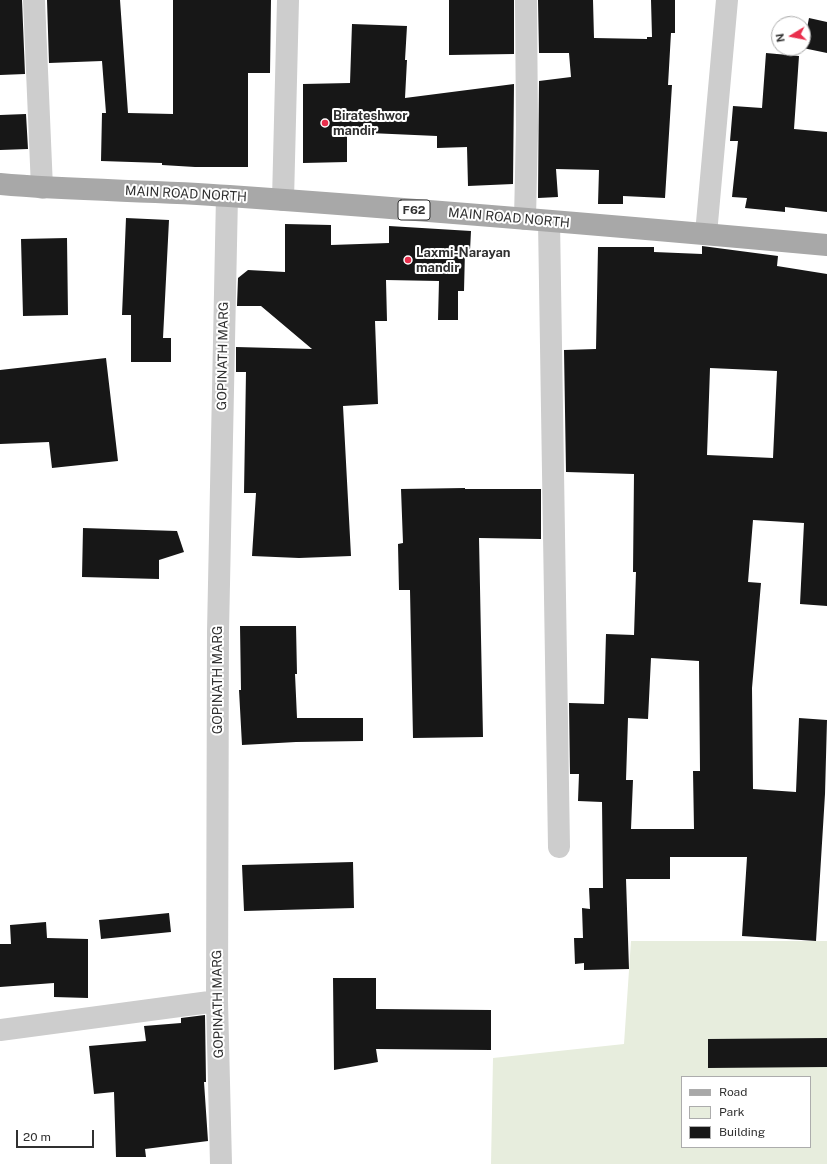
<!DOCTYPE html>
<html>
<head>
<meta charset="utf-8">
<style>
	body { margin:0 }
	#map { position:relative; width:827px; height:1164px; overflow:hidden; background:#fff; font-family:"Public Sans",sans-serif }
	canvas { display:block }
	.legend { position:absolute; left:681px; top:1076px; width:130px; height:72px; box-sizing:border-box; background:#fff; border:1px solid #acacac; margin:0; padding:5px 7px; list-style:none; font-size:12px; color:#303030 }
	.legend li { display:flex; align-items:center; gap:8px; height:20px }
	.legend b { width:20px; border:1px solid #acacac }
	.north { position:absolute; left:771px; top:16px; width:40px; height:40px; box-sizing:border-box; background:#fff; border:1px solid #acacac; border-radius:50%; rotate:260deg; font-size:11px; font-weight:700; line-height:16px; text-align:center; color:#303030 }
	.north::after { content:''; display:block; margin:auto; width:14px; height:18px; background:#e92f4d; clip-path:polygon(50% 0,100% 100%,50% 72%,0 100%) }
	.scale { position:absolute; left:16px; top:1130px; width:78px; height:18px; box-sizing:border-box; border:2px solid #303030; border-top:0; padding-left:5px; font-size:12px; line-height:14px; white-space:nowrap; color:#303030; -webkit-text-stroke:3px #fff; paint-order:stroke }
</style>
</head>
<body>
<div id="map">
<canvas width="827" height="1164"></canvas>
<ul class="legend">
<li><b style="height:5px;background:#a8a8a8"></b>Road</li>
<li><b style="height:11px;background:#e7eddd"></b>Park</li>
<li><b style="height:11px;background:#171717"></b>Building</li>
</ul>
<div class="north">N</div>
<div class="scale">20 m</div>
</div>
<script>
const c = document.querySelector('canvas').getContext('2d');
c.lineJoin = 'round';
function paint(path, color) { c.fillStyle = color; c.fill(path, 'evenodd'); }
function strokePath(path, color, width, dash) { c.strokeStyle = color; c.lineWidth = width; c.lineCap = dash ? 'butt' : 'round'; c.setLineDash(dash || []); c.stroke(path); }
function label(font, color, halo, rows, align = 'center') {
  c.font = font + ' "Public Sans",sans-serif'; c.lineWidth = 4; c.setLineDash([]); c.textBaseline = 'middle'; c.strokeStyle = halo; c.fillStyle = color; for (const [text, x, y, turn = 0] of rows) {
    c.save(); c.translate(x, y); c.rotate((+turn || 0) * Math.PI / 180); c.textAlign = isNaN(turn) ? turn : align; if (halo) c.strokeText(text, 0, 0); c.fillText(text, 0, 0); c.restore();
  }
}
paint(new Path2D(`
	M 631,941 L 827,941 L 827,1164 L 491,1164 L 493,1058 L 624,1044 ZM 682,1077 L 810,1077 L 810,1147 L 682,1147 Z`), '#e7eddd');
paint(new Path2D(`
	M 0,0 L 22,0 L 25,74 L 0,75 Z
	M 47,0 L 120,0 L 128,113 L 173,114 L 173,0 L 271,0 L 270,73 L 248,73 L 248,167 L 195,167 L 162,165 L 162,163 L 101,161 L 102,113 L 106,113 L 102,61 L 49,63 Z
	M 449,0 L 514,0 L 514,54 L 449,55 Z
	M 538,0 L 593,0 L 594,38 L 647,39 L 647,37 L 652,37 L 651,0 L 675,0 L 675,33 L 671,33 L 668,85 L 672,85 L 665,198 L 623,196 L 623,204 L 598,204 L 599,170 L 556,169 L 558,197 L 538,198 L 539,81 L 571,77 L 569,53 L 539,53 Z
	M 809,18 L 827,22 L 827,53 L 803,48 Z
	M 352,24 L 407,26 L 405,60 L 407,60 L 405,98 L 514,84 L 513,184 L 468,186 L 467,147 L 437,148 L 437,136 L 347,132 L 347,162 L 303,163 L 303,84 L 350,83 Z
	M 766,53 L 799,56 L 794,129 L 827,132 L 827,212 L 785,207 L 785,212 L 745,208 L 747,198 L 732,197 L 738,141 L 730,141 L 733,106 L 762,108 Z
	M 26,114 L 28,149 L 0,150 L 0,115 Z
	M 126,218 L 169,220 L 163,338 L 171,338 L 171,362 L 131,362 L 131,315 L 122,315 Z
	M 285,224 L 331,225 L 331,245 L 389,243 L 389,226 L 471,231 L 470,251 L 465,250 L 464,291 L 458,291 L 458,320 L 438,320 L 439,281 L 386,280 L 387,321 L 375,321 L 378,404 L 343,406 L 351,556 L 299,558 L 252,556 L 256,493 L 244,493 L 246,372 L 236,372 L 236,347 L 312,349 L 261,306 L 237,306 L 238,278 L 248,270 L 285,272 Z
	M 67,238 L 68,315 L 23,316 L 21,239 Z
	M 702,246 L 778,256 L 777,266 L 827,274 L 827,606 L 800,604 L 804,523 L 753,520 L 748,582 L 761,583 L 752,688 L 753,789 L 796,792 L 799,718 L 827,720 L 825,794 L 816,941 L 742,936 L 747,857 L 670,857 L 670,879 L 626,879 L 629,969 L 584,970 L 584,963 L 575,964 L 574,938 L 583,938 L 582,908 L 590,909 L 589,888 L 603,888 L 602,802 L 578,801 L 579,774 L 570,774 L 569,703 L 604,704 L 606,634 L 634,635 L 636,572 L 633,572 L 634,474 L 566,472 L 564,350 L 596,349 L 598,247 L 654,247 L 654,252 L 702,254 ZM 710,368 L 777,371 L 773,458 L 707,455 ZM 651,658 L 699,661 L 700,771 L 693,771 L 694,829 L 631,829 L 633,780 L 626,780 L 628,718 L 648,719 Z
	M 106,358 L 118,461 L 52,468 L 49,442 L 0,444 L 0,370 Z
	M 465,488 L 465,489 L 541,489 L 541,539 L 479,538 L 483,737 L 413,738 L 410,590 L 399,590 L 398,544 L 403,543 L 401,489 Z
	M 83,528 L 177,531 L 184,552 L 159,560 L 159,579 L 82,577 Z
	M 240,626 L 296,626 L 297,674 L 295,674 L 297,718 L 363,718 L 363,741 L 296,742 L 242,745 L 239,690 L 241,690 Z
	M 353,862 L 354,908 L 244,911 L 242,865 Z
	M 169,913 L 171,932 L 101,939 L 99,920 Z
	M 46,922 L 47,938 L 88,939 L 88,998 L 54,997 L 54,983 L 0,987 L 0,944 L 11,944 L 10,925 Z
	M 333,978 L 376,978 L 376,1009 L 491,1010 L 491,1050 L 376,1049 L 378,1062 L 334,1070 Z
	M 205,1015 L 206,1082 L 204,1082 L 208,1141 L 145,1149 L 146,1157 L 116,1157 L 114,1092 L 94,1094 L 89,1046 L 146,1041 L 144,1026 L 181,1023 L 181,1018 Z
	M 827,1038 L 827,1067 L 708,1068 L 708,1039 Z`), '#171717');
strokePath(new Path2D(`
	M 34,0 L 42,188
	M 283,200 L 288,0
	M 525,219 L 527,128 L 526,0
	M 549,221 L 559,847
	M 706,234 L 727,0
	M 0,1030 L 217,1001
	M 221,1164 L 217,1001 L 218,632 L 227,196`), '#cdcdcd', 22);
strokePath(new Path2D(`
	M 0,184 C 76,191 153,190 229,196 C 428,210 628,227 827,245`), '#a8a8a8', 22);
for (const [x, y, r, color] of [
	[325,123,4,"#e92f4d"],
	[408,260,4,"#e92f4d"]
]) { const dot = new Path2D(); dot.arc(x, y, r, 0, 2 * Math.PI); c.fillStyle = color; c.fill(dot); strokePath(dot, '#fff', 1.5); }
for (const [x, y, w] of [
	[414,210,32]
]) { const box = new Path2D(); box.roundRect(x - w / 2, y - 10, w, 20, 3); c.fillStyle = '#fff'; c.fill(box); strokePath(box, '#303030', 1); }
label('bold 12px', '#303030', null, [
	["F62",414,210]
]);
label('bold 13px', '#303030', '#fff', [
	["Birateshwor",333,116],
	["mandir",333,131],
	["Laxmi-Narayan",416,253],
	["mandir",416,268]
], 'left');
label('13px', '#303030', '#fff', [
	["MAIN ROAD NORTH",186,194,3],
	["MAIN ROAD NORTH",509,218,5],
	["GOPINATH MARG",223,356,-89],
	["GOPINATH MARG",218,680,-90],
	["GOPINATH MARG",218,1004,-91]
]);
</script>
</body>
</html>
